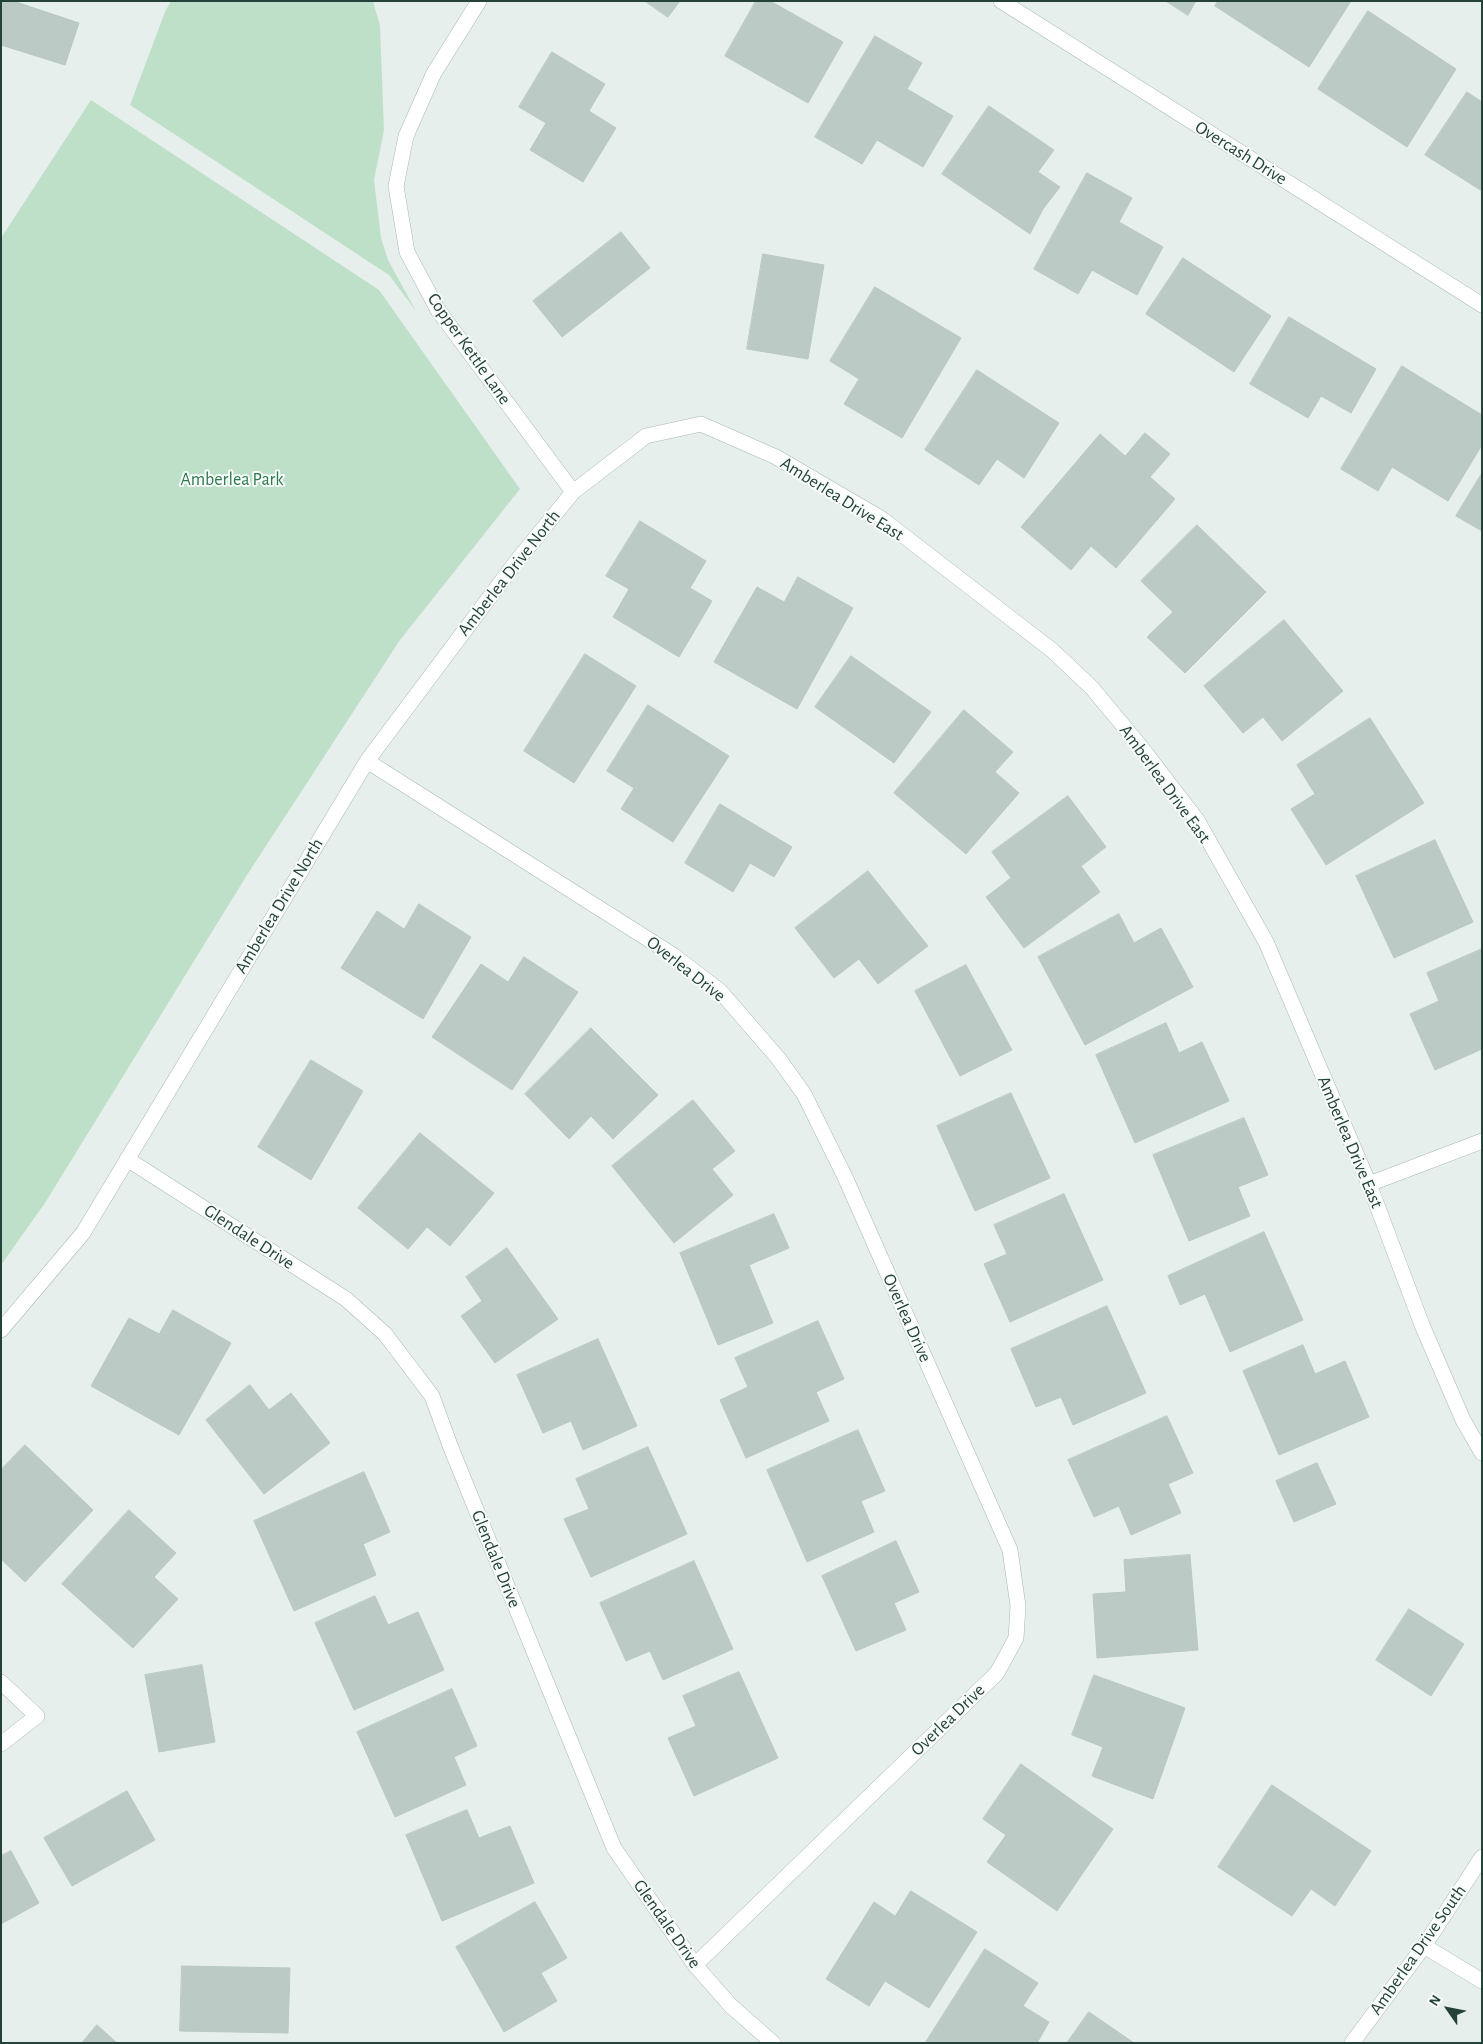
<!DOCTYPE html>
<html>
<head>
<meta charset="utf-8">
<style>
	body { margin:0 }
	#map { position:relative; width:1483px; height:2044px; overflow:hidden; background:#e6efeb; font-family:"Alegreya Sans",sans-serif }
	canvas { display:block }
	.frame { position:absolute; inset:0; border:2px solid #24423a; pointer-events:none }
	.north { position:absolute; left:1423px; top:1984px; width:50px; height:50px; -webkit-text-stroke:4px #f7fbf9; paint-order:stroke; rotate:303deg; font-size:14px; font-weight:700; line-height:20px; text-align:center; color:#24423a }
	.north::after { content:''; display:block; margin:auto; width:18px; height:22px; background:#24423a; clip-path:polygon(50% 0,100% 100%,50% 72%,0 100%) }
</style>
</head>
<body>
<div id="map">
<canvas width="1483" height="2044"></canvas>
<div class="frame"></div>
<div class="north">N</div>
</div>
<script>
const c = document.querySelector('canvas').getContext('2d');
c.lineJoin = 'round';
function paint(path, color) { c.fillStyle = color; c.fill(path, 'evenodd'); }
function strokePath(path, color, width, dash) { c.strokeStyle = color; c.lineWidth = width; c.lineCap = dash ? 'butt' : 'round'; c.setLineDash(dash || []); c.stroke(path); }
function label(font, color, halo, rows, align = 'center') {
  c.font = font + ' "Alegreya Sans",sans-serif'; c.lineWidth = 4; c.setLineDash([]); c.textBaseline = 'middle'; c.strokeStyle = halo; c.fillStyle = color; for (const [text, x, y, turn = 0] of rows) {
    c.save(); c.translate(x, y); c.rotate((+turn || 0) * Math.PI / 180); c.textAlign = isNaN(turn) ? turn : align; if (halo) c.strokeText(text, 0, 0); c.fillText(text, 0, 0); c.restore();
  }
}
paint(new Path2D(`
	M 171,1 L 373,1 L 380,26 L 384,130 L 374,180 L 381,238 L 388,260 L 416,311 L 389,275 L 130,105 L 165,12 Z
	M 91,100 L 379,290 L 520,489 L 400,640 L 247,875 L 45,1203 L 1,1265 L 1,238 Z`), '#bfe0c8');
const building = new Path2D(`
	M 1,1 L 13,1 L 79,23 L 65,65 L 1,45 Z
	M 645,1 L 680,1 L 668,17 Z
	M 756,1 L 770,1 L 843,42 L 808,103 L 725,56 Z
	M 1166,1 L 1196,1 L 1188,15 Z
	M 1218,1 L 1351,1 L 1309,67 L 1215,6 Z
	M 1368,11 L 1456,69 L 1407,147 L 1318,89 Z
	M 875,36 L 922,63 L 907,89 L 953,116 L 923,167 L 877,140 L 862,164 L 815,137 Z
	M 552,52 L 605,84 L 589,111 L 616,128 L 583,182 L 530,150 L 546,123 L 519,107 Z
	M 1467,92 L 1482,102 L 1482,191 L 1425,155 Z
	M 989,106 L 1054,150 L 1038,172 L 1060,187 L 1043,209 L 1030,234 L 942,174 Z
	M 1087,173 L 1132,198 L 1119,222 L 1163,247 L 1137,295 L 1092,270 L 1078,294 L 1034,269 Z
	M 621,232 L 650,268 L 562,337 L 533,301 Z
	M 763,254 L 824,265 L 808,359 L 747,349 Z
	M 1183,258 L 1271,316 L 1234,372 L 1146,314 Z
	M 875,287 L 961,338 L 902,438 L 844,404 L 859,379 L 830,361 Z
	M 1289,317 L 1376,369 L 1351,413 L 1321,396 L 1308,418 L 1250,384 Z
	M 1402,366 L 1482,415 L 1482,445 L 1448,501 L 1392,467 L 1378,491 L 1341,469 Z
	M 977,370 L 1059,423 L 1024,478 L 997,459 L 979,485 L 925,450 Z
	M 1145,433 L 1170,454 L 1150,477 L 1175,499 L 1116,568 L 1091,546 L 1071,570 L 1021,527 L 1100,434 L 1125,456 Z
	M 1482,473 L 1482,531 L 1456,516 Z
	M 640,521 L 706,561 L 690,588 L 712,601 L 679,657 L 613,617 L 629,589 L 606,576 Z
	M 1197,525 L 1266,592 L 1185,673 L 1147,637 L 1173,612 L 1141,581 Z
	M 798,577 L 853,608 L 797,709 L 714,662 L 757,587 L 784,602 Z
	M 1284,620 L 1343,691 L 1282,741 L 1263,717 L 1243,733 L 1204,686 Z
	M 585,654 L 636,686 L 574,783 L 524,751 Z
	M 851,656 L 931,712 L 894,763 L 815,707 Z
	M 648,705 L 729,756 L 673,842 L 621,809 L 634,788 L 607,771 Z
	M 964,710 L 1013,752 L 995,772 L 1019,793 L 966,854 L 894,793 Z
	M 1370,718 L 1424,803 L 1326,865 L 1291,809 L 1315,794 L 1297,765 Z
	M 1068,796 L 1106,847 L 1081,866 L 1100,892 L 1024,948 L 986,897 L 1011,878 L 992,852 Z
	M 720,804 L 792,847 L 774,877 L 750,863 L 733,892 L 685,863 Z
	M 1435,840 L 1473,922 L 1394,958 L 1356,876 Z
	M 868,871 L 928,946 L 878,984 L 859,959 L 834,978 L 795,928 Z
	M 419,904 L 471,937 L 423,1019 L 341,968 L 377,911 L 404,929 Z
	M 1119,914 L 1134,943 L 1161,928 L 1193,987 L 1085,1045 L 1038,957 Z
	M 1482,949 L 1482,1049 L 1435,1070 L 1410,1014 L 1439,1001 L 1427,973 Z
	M 524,957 L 578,992 L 512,1090 L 432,1037 L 481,964 L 508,982 Z
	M 966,965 L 1012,1050 L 960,1076 L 915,991 Z
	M 1166,1023 L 1179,1053 L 1202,1042 L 1229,1101 L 1135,1143 L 1096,1055 Z
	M 591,1028 L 658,1095 L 613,1139 L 591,1116 L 569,1139 L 525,1094 Z
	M 311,1060 L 363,1091 L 311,1180 L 258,1147 Z
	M 1011,1093 L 1050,1178 L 975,1211 L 937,1126 Z
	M 693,1100 L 735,1151 L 712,1169 L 733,1195 L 674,1243 L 612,1166 Z
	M 1244,1118 L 1268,1175 L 1238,1187 L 1250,1216 L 1189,1241 L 1153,1155 Z
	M 420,1133 L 494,1193 L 450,1246 L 427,1227 L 408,1249 L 358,1208 Z
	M 1064,1194 L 1103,1280 L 1010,1322 L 984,1264 L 1007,1254 L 994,1225 Z
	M 774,1214 L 789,1248 L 749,1265 L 773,1323 L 718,1345 L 680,1253 Z
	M 1264,1232 L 1303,1320 L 1230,1352 L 1205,1294 L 1180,1305 L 1168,1276 Z
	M 507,1248 L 558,1319 L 495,1363 L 461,1316 L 482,1301 L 466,1277 Z
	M 1107,1306 L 1146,1393 L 1073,1425 L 1061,1397 L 1036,1407 L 1011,1349 Z
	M 173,1310 L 231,1343 L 179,1435 L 91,1386 L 129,1318 L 159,1334 Z
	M 818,1321 L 844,1379 L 816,1392 L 829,1421 L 746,1458 L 720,1400 L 748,1387 L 735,1358 Z
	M 598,1339 L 637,1426 L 583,1450 L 571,1421 L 543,1433 L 517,1375 Z
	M 1303,1345 L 1315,1374 L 1345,1361 L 1369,1417 L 1279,1455 L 1243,1371 Z
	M 250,1385 L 269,1410 L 291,1393 L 330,1443 L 264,1494 L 206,1420 Z
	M 1167,1416 L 1193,1473 L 1168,1484 L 1181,1513 L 1131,1535 L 1119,1506 L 1094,1517 L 1068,1460 Z
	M 858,1430 L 885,1491 L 861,1501 L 874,1532 L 807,1562 L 767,1470 Z
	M 25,1445 L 93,1510 L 25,1582 L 1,1559 L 1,1470 Z
	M 648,1447 L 687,1534 L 591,1577 L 564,1519 L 589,1509 L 576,1479 Z
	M 1317,1463 L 1336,1504 L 1294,1522 L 1276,1481 Z
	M 364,1472 L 390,1532 L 363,1544 L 376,1575 L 294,1611 L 254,1521 Z
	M 129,1510 L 176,1553 L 154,1577 L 178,1599 L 133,1648 L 62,1584 Z
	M 896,1541 L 919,1592 L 894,1603 L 906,1630 L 856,1651 L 822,1576 Z
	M 1190,1555 L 1198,1650 L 1097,1658 L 1093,1594 L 1126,1592 L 1124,1560 Z
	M 694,1561 L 733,1649 L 663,1680 L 650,1651 L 626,1661 L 600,1603 Z
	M 375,1596 L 388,1625 L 418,1612 L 444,1670 L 354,1710 L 315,1623 Z
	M 1409,1609 L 1464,1644 L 1431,1696 L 1376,1660 Z
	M 202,1665 L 215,1742 L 159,1752 L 145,1675 Z
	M 739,1672 L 778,1758 L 694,1796 L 668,1738 L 696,1726 L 683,1696 Z
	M 1094,1675 L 1185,1708 L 1153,1799 L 1092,1776 L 1103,1747 L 1072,1735 Z
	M 452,1689 L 477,1746 L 454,1757 L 466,1785 L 395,1817 L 357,1732 Z
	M 1021,1764 L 1113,1829 L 1057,1911 L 987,1862 L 1006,1835 L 983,1819 Z
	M 1272,1785 L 1371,1851 L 1335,1906 L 1311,1889 L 1292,1916 L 1218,1867 Z
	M 127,1791 L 155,1840 L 72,1886 L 44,1838 Z
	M 467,1810 L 479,1838 L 510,1826 L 534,1883 L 442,1921 L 406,1835 Z
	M 11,1851 L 39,1903 L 1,1924 L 1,1856 Z
	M 911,1891 L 977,1932 L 929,2008 L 885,1981 L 869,2006 L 826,1979 L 874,1902 L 895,1916 Z
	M 535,1902 L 567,1958 L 541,1973 L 557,2001 L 504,2032 L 456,1947 Z
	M 985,1949 L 1038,1983 L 1023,2006 L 1049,2022 L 1037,2043 L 926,2042 Z
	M 182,1966 L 290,1968 L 288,2033 L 180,2031 Z
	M 1089,2012 L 1134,2043 L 1067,2043 Z
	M 97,2025 L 117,2043 L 82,2043 Z`);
paint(building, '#bbcac4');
strokePath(building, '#b8c9c2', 1);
const minor = new Path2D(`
	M 479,1 L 434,73 L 406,136 L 396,186 L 407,252 L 438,310 L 573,492
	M 1001,1 L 1482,305
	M 367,761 L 673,955 L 720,991 L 778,1058 L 804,1094 L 845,1177 L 1010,1550 L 1018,1606 L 1016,1638 L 997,1673 L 695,1965
	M 127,1159 L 346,1299 L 385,1334 L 432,1396 L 451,1448 L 614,1848 L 695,1965 L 731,2006 L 773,2043
	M 1369,1184 L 1482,1141
	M 1,1330 L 83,1233 L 367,761 L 516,562 L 573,492 L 646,436 L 701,424 L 776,457 L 882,519 L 1053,651 L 1092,688 L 1141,747 L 1197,820 L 1266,942 L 1369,1184 L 1422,1325 L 1463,1420 L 1482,1453
	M 1,1682 L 37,1716 L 1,1744
	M 1424,1946 L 1482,1981
	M 1352,2043 L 1424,1946 L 1482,1857`);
strokePath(minor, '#a8b8b2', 16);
strokePath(minor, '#fff', 15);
label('18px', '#24423a', '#f7fbf9', [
	["Overcash Drive",1241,153,32],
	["Copper Kettle Lane",469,349,55],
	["Amberlea Drive East",842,499,32],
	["Amberlea Drive North",509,573,-52],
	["Amberlea Drive East",1165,784,54],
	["Amberlea Drive North",279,906,-59],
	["Overlea Drive",686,969,38],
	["Amberlea Drive East",1350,1142,67],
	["Glendale Drive",249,1237,33],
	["Overlea Drive",907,1318,66],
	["Glendale Drive",496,1559,68],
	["Overlea Drive",948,1720,-44],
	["Glendale Drive",667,1924,55],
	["Amberlea Drive South",1418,1950,-55]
]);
label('18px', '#2d7a4b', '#f7fbf9', [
	["Amberlea Park",232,480]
]);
</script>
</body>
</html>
